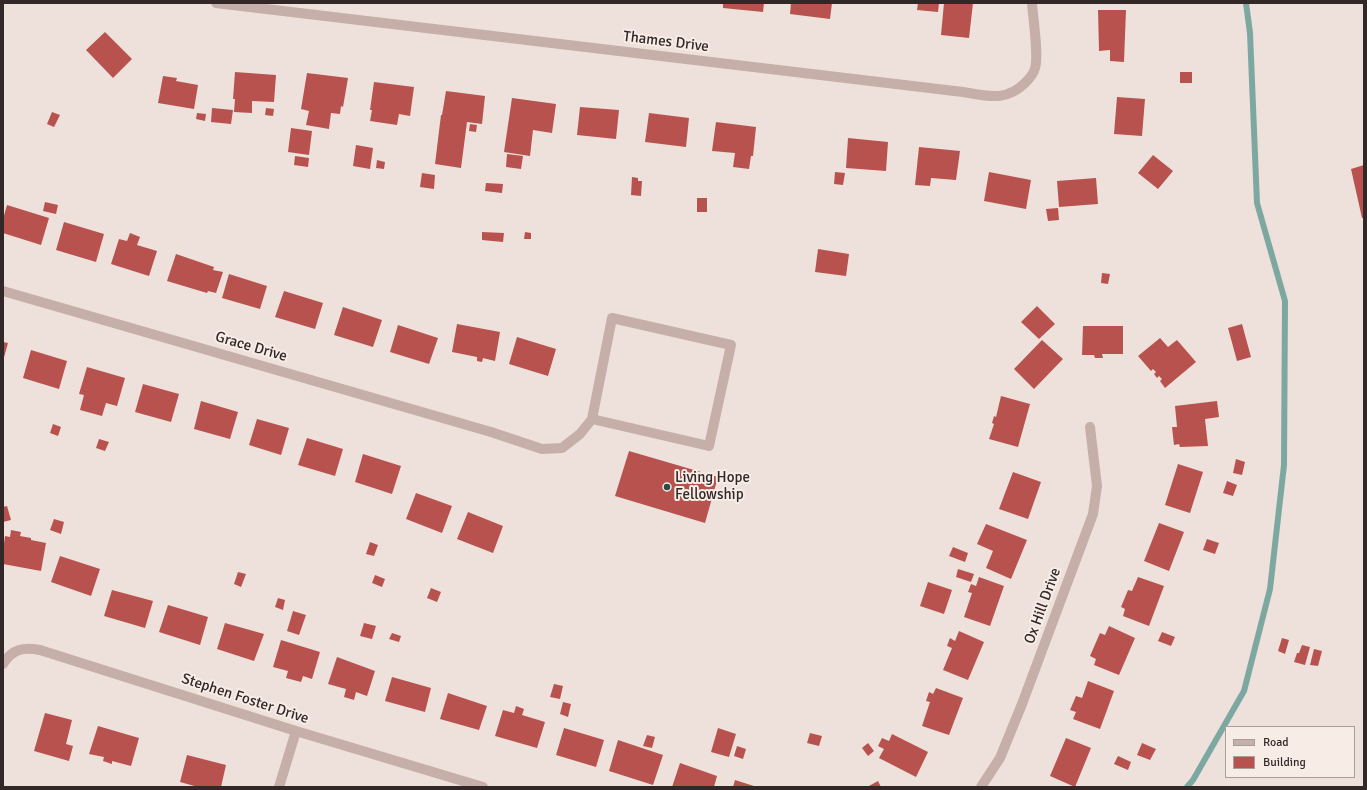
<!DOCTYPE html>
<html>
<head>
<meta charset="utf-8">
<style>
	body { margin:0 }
	#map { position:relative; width:1367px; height:790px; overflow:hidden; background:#eee1db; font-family:Signika,sans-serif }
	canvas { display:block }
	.frame { position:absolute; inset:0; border:4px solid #322827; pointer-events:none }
	.legend { position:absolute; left:1225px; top:726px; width:130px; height:52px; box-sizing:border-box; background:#f7ece6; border:1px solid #a89e9a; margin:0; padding:5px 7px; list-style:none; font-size:12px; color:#322827 }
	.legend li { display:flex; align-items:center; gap:8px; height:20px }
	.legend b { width:20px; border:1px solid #a89e9a }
</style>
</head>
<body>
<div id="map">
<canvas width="1367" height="790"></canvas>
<div class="frame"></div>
<ul class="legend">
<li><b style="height:5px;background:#c5afa8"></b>Road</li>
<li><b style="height:11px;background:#b8524f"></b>Building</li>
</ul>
</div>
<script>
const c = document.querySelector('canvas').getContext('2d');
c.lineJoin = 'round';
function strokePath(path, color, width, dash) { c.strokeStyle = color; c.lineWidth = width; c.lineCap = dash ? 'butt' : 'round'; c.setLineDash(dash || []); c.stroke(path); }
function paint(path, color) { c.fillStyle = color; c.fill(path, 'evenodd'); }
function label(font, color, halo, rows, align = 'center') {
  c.font = font + ' Signika,sans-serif'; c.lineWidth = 4; c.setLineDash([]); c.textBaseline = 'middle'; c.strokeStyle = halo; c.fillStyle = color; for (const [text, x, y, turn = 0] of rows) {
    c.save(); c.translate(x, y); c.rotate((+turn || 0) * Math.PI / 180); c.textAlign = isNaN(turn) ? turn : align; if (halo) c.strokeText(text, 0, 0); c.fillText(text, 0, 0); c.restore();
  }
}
strokePath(new Path2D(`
	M 1187,787 L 1193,780 L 1244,691 L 1270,589 L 1284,465 L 1285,301 L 1257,203 L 1250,33 L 1246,3`), '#7da8a1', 6);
paint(new Path2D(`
	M 723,3 L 764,3 L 763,12 L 723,8 Z
	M 791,3 L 832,3 L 830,19 L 790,14 Z
	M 918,3 L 939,3 L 938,12 L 917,10 Z
	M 944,3 L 973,3 L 969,38 L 941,35 Z
	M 1098,10 L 1126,10 L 1124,62 L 1110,61 L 1110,50 L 1099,51 Z
	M 105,32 L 132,59 L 113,78 L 86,50 Z
	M 235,72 L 276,75 L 274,102 L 252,101 L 252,113 L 234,112 L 235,99 L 233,99 Z
	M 1180,72 L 1192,72 L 1192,83 L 1180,83 Z
	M 307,73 L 348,78 L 343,107 L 341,106 L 340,114 L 331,113 L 329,129 L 306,125 L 309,111 L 301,109 Z
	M 163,76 L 177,78 L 176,81 L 198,85 L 194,109 L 158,103 Z
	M 374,82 L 414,87 L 410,116 L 399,114 L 397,125 L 370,121 L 372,110 L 370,110 Z
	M 446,91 L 485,96 L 482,124 L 467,122 L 461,168 L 435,164 L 441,115 L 442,115 Z
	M 1117,97 L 1145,99 L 1142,136 L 1114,134 Z
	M 512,98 L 556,104 L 552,133 L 533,130 L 530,156 L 504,152 Z
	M 580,107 L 619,110 L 616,139 L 577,135 Z
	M 212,108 L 233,110 L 231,124 L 211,122 Z
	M 266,108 L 274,109 L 273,116 L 265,115 Z
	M 52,112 L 60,115 L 54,127 L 47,124 Z
	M 197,113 L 206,114 L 205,121 L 196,119 Z
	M 649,113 L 689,118 L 686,147 L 645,142 Z
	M 716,122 L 756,127 L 753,156 L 751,156 L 749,169 L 733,167 L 735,153 L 712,151 Z
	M 470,124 L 477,125 L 476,132 L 469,131 Z
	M 291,128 L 312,131 L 309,155 L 288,152 Z
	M 848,138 L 888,142 L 886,171 L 846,168 Z
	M 356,145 L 373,148 L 370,169 L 353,166 Z
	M 919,147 L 960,151 L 956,180 L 931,178 L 930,186 L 915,185 Z
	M 507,154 L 523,156 L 521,169 L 506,167 Z
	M 1153,155 L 1173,171 L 1158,189 L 1138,173 Z
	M 295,156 L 309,158 L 308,167 L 294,165 Z
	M 377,160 L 385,162 L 384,169 L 376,168 Z
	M 1364,165 L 1364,218 L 1362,218 L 1351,169 Z
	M 835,172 L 845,173 L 843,185 L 834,184 Z
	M 989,172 L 1031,180 L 1026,209 L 984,201 Z
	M 422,173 L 435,175 L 434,189 L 420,187 Z
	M 632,177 L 638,178 L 638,181 L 642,181 L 641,196 L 631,195 Z
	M 1096,178 L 1098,204 L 1059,207 L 1057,181 Z
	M 486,183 L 503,184 L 502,193 L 485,191 Z
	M 697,198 L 707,198 L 707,212 L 697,212 Z
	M 45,202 L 58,205 L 56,214 L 43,211 Z
	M 7,205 L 49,218 L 41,245 L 3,233 L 3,219 Z
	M 1058,208 L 1059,220 L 1048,221 L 1046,209 Z
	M 64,222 L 104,234 L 96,262 L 56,250 Z
	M 482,232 L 504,233 L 503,242 L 482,240 Z
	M 525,232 L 531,233 L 531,239 L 524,239 Z
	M 130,233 L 140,237 L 137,245 L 157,251 L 149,276 L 111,264 L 119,239 L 127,241 Z
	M 818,249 L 849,254 L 846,276 L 815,272 Z
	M 176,254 L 214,267 L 213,270 L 223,272 L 216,293 L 208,291 L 207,293 L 167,281 Z
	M 1102,273 L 1110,274 L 1108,284 L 1101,283 Z
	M 229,274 L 267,286 L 260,309 L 222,298 Z
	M 284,291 L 323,303 L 315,329 L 275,317 Z
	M 1037,306 L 1055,324 L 1039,339 L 1021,322 Z
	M 343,307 L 382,320 L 373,347 L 334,335 Z
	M 457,324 L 500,332 L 495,361 L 483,358 L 482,362 L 477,361 L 477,357 L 452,352 Z
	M 1242,324 L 1251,357 L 1237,361 L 1228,328 Z
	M 398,325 L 438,338 L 429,364 L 390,352 Z
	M 1083,326 L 1123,326 L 1123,354 L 1102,354 L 1103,358 L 1095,358 L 1094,355 L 1082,355 Z
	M 517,337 L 556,349 L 548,376 L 509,364 Z
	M 1160,338 L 1168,347 L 1177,340 L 1196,362 L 1165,388 L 1160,381 L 1162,379 L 1159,376 L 1157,378 L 1154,374 L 1156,372 L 1153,369 L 1151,371 L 1138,356 Z
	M 1042,340 L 1063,359 L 1034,389 L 1014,369 Z
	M 3,342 L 8,343 L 3,361 Z
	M 31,350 L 67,361 L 59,389 L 23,378 Z
	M 87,367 L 125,378 L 117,406 L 106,403 L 102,416 L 80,410 L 84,395 L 79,394 Z
	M 143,384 L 179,394 L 171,422 L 135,412 Z
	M 1001,396 L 1030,404 L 1018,447 L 989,439 L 994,424 L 992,423 L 994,416 L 996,417 Z
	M 201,401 L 238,412 L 230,439 L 194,429 Z
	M 1217,401 L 1219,417 L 1205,419 L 1208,446 L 1180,447 L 1179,444 L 1174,445 L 1172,427 L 1177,427 L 1175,406 Z
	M 257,419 L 289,428 L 281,455 L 249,445 Z
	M 53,424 L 61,427 L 58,436 L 50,433 Z
	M 307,438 L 343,449 L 335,476 L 298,465 Z
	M 99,439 L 109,442 L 105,451 L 96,448 Z
	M 629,451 L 718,477 L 705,523 L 615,496 Z
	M 363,454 L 401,466 L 392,494 L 355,482 Z
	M 1236,459 L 1245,462 L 1242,475 L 1233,473 Z
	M 1178,464 L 1203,472 L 1190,513 L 1165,505 Z
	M 1013,472 L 1041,482 L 1028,519 L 999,509 Z
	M 1227,481 L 1237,485 L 1233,496 L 1223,493 Z
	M 416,493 L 452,506 L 442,533 L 406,519 Z
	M 7,506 L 11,520 L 3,522 L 3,507 Z
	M 468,512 L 503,526 L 493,553 L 457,539 Z
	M 54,519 L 64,522 L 61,534 L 50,530 Z
	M 1159,523 L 1184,532 L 1169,571 L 1144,561 Z
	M 986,524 L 1027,540 L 1011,579 L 986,568 L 993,551 L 977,544 Z
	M 11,530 L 21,532 L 20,536 L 31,538 L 31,540 L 46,543 L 41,571 L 3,564 L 3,551 L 5,536 L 10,537 Z
	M 1207,539 L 1219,543 L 1215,554 L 1203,550 Z
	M 370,542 L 378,545 L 374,556 L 366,554 Z
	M 953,547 L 968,553 L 965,562 L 949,556 Z
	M 60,556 L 100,569 L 91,596 L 51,582 Z
	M 958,569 L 974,574 L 971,582 L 956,577 Z
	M 238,572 L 246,574 L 241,587 L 234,584 Z
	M 375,575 L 385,579 L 382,587 L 372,583 Z
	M 979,577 L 1004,586 L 990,626 L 964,617 L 972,593 L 968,592 L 971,584 L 976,586 Z
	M 1138,577 L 1164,586 L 1149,626 L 1123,616 L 1125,609 L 1121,607 L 1128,590 L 1132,591 Z
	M 928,582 L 952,590 L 944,614 L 920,606 Z
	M 431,588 L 441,592 L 437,602 L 427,598 Z
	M 112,590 L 153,601 L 145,628 L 104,616 Z
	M 278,598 L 285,600 L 283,610 L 275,607 Z
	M 168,605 L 208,617 L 200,645 L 159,632 Z
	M 293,611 L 306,615 L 299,635 L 287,631 Z
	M 225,623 L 264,634 L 254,661 L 217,649 Z
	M 364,623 L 376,626 L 372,639 L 360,636 Z
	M 1109,626 L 1135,638 L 1119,675 L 1094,665 L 1096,659 L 1090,656 L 1100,633 L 1105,635 Z
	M 959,631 L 984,642 L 968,680 L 943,670 L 952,648 L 947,646 L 950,638 L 955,641 Z
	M 1162,632 L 1175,637 L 1171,646 L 1158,641 Z
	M 392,633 L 401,636 L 399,642 L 389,639 Z
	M 1282,638 L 1289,640 L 1285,654 L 1278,651 Z
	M 281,640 L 320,652 L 312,679 L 303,676 L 301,682 L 286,678 L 288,671 L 273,667 Z
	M 1302,645 L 1310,647 L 1305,665 L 1294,662 L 1297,653 L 1299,653 Z
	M 1314,649 L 1322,651 L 1318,666 L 1310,665 Z
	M 337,657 L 375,671 L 367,696 L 356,692 L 354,700 L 344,697 L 346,689 L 328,684 Z
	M 392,677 L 431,688 L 425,712 L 385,701 Z
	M 1088,681 L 1114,691 L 1100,729 L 1073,719 L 1076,712 L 1070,710 L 1076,696 L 1082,698 Z
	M 554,684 L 563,686 L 560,699 L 550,697 Z
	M 936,688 L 963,698 L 949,735 L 922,726 L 930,702 L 926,701 L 929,692 L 933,694 Z
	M 448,693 L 487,706 L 479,730 L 440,719 Z
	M 563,702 L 571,704 L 568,717 L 560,714 Z
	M 516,706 L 524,709 L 522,715 L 545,722 L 537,748 L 495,736 L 503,710 L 514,713 Z
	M 45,713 L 72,720 L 66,744 L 73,746 L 69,761 L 34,751 Z
	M 98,726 L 139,738 L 131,766 L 112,761 L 112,764 L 103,761 L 104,757 L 89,754 Z
	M 564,728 L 604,740 L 596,767 L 556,755 Z
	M 718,728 L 736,734 L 729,757 L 711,752 Z
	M 810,733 L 822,736 L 819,746 L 807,743 Z
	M 892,734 L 928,752 L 916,777 L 879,758 L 884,749 L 878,746 L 882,738 L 889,741 Z
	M 647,735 L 655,737 L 652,748 L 643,746 Z
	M 1066,738 L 1091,748 L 1075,787 L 1050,776 Z
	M 618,740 L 663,755 L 653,785 L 609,771 Z
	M 868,743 L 874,751 L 868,756 L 862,748 Z
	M 1142,743 L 1156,749 L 1150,760 L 1137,755 Z
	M 737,746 L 746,749 L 743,759 L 734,756 Z
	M 187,755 L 226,765 L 221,787 L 198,787 L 180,782 Z
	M 1118,756 L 1131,762 L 1128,770 L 1114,764 Z
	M 680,763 L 717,776 L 714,787 L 672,787 Z
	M 735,780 L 757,787 L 733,787 Z
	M 878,781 L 881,787 L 867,787 Z`), '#b8524f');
strokePath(new Path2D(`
	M 491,432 L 542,449 L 562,448 L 580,434 L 592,419 L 612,318 L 731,345 L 709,446 L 592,419`), '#c5afa8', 10);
strokePath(new Path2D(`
	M 216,3 L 963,92 C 987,96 1006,102 1025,83 C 1028,80 1034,74 1035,68 C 1039,55 1033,19 1032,3
	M 3,291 L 491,432
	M 3,664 C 12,649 23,647 40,650 L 296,731 L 483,787
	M 279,787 L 296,731
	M 981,787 L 1000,758 L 1022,704 L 1093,514 L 1097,486 L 1090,427`), '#c5afa8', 10);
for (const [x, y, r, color] of [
	[667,487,4,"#224f48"]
]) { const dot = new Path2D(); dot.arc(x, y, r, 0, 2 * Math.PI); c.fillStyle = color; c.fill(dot); strokePath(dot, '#f7ece6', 1.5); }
label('15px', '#322827', '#f7ece6', [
	["Thames Drive",666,42,7],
	["Grace Drive",251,347,16],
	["Ox Hill Drive",1043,606,-70],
	["Stephen Foster Drive",245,699,18]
]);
label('15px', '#322827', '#f7ece6', [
	["Living Hope",675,478],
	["Fellowship",675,495]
], 'left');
</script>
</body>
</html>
